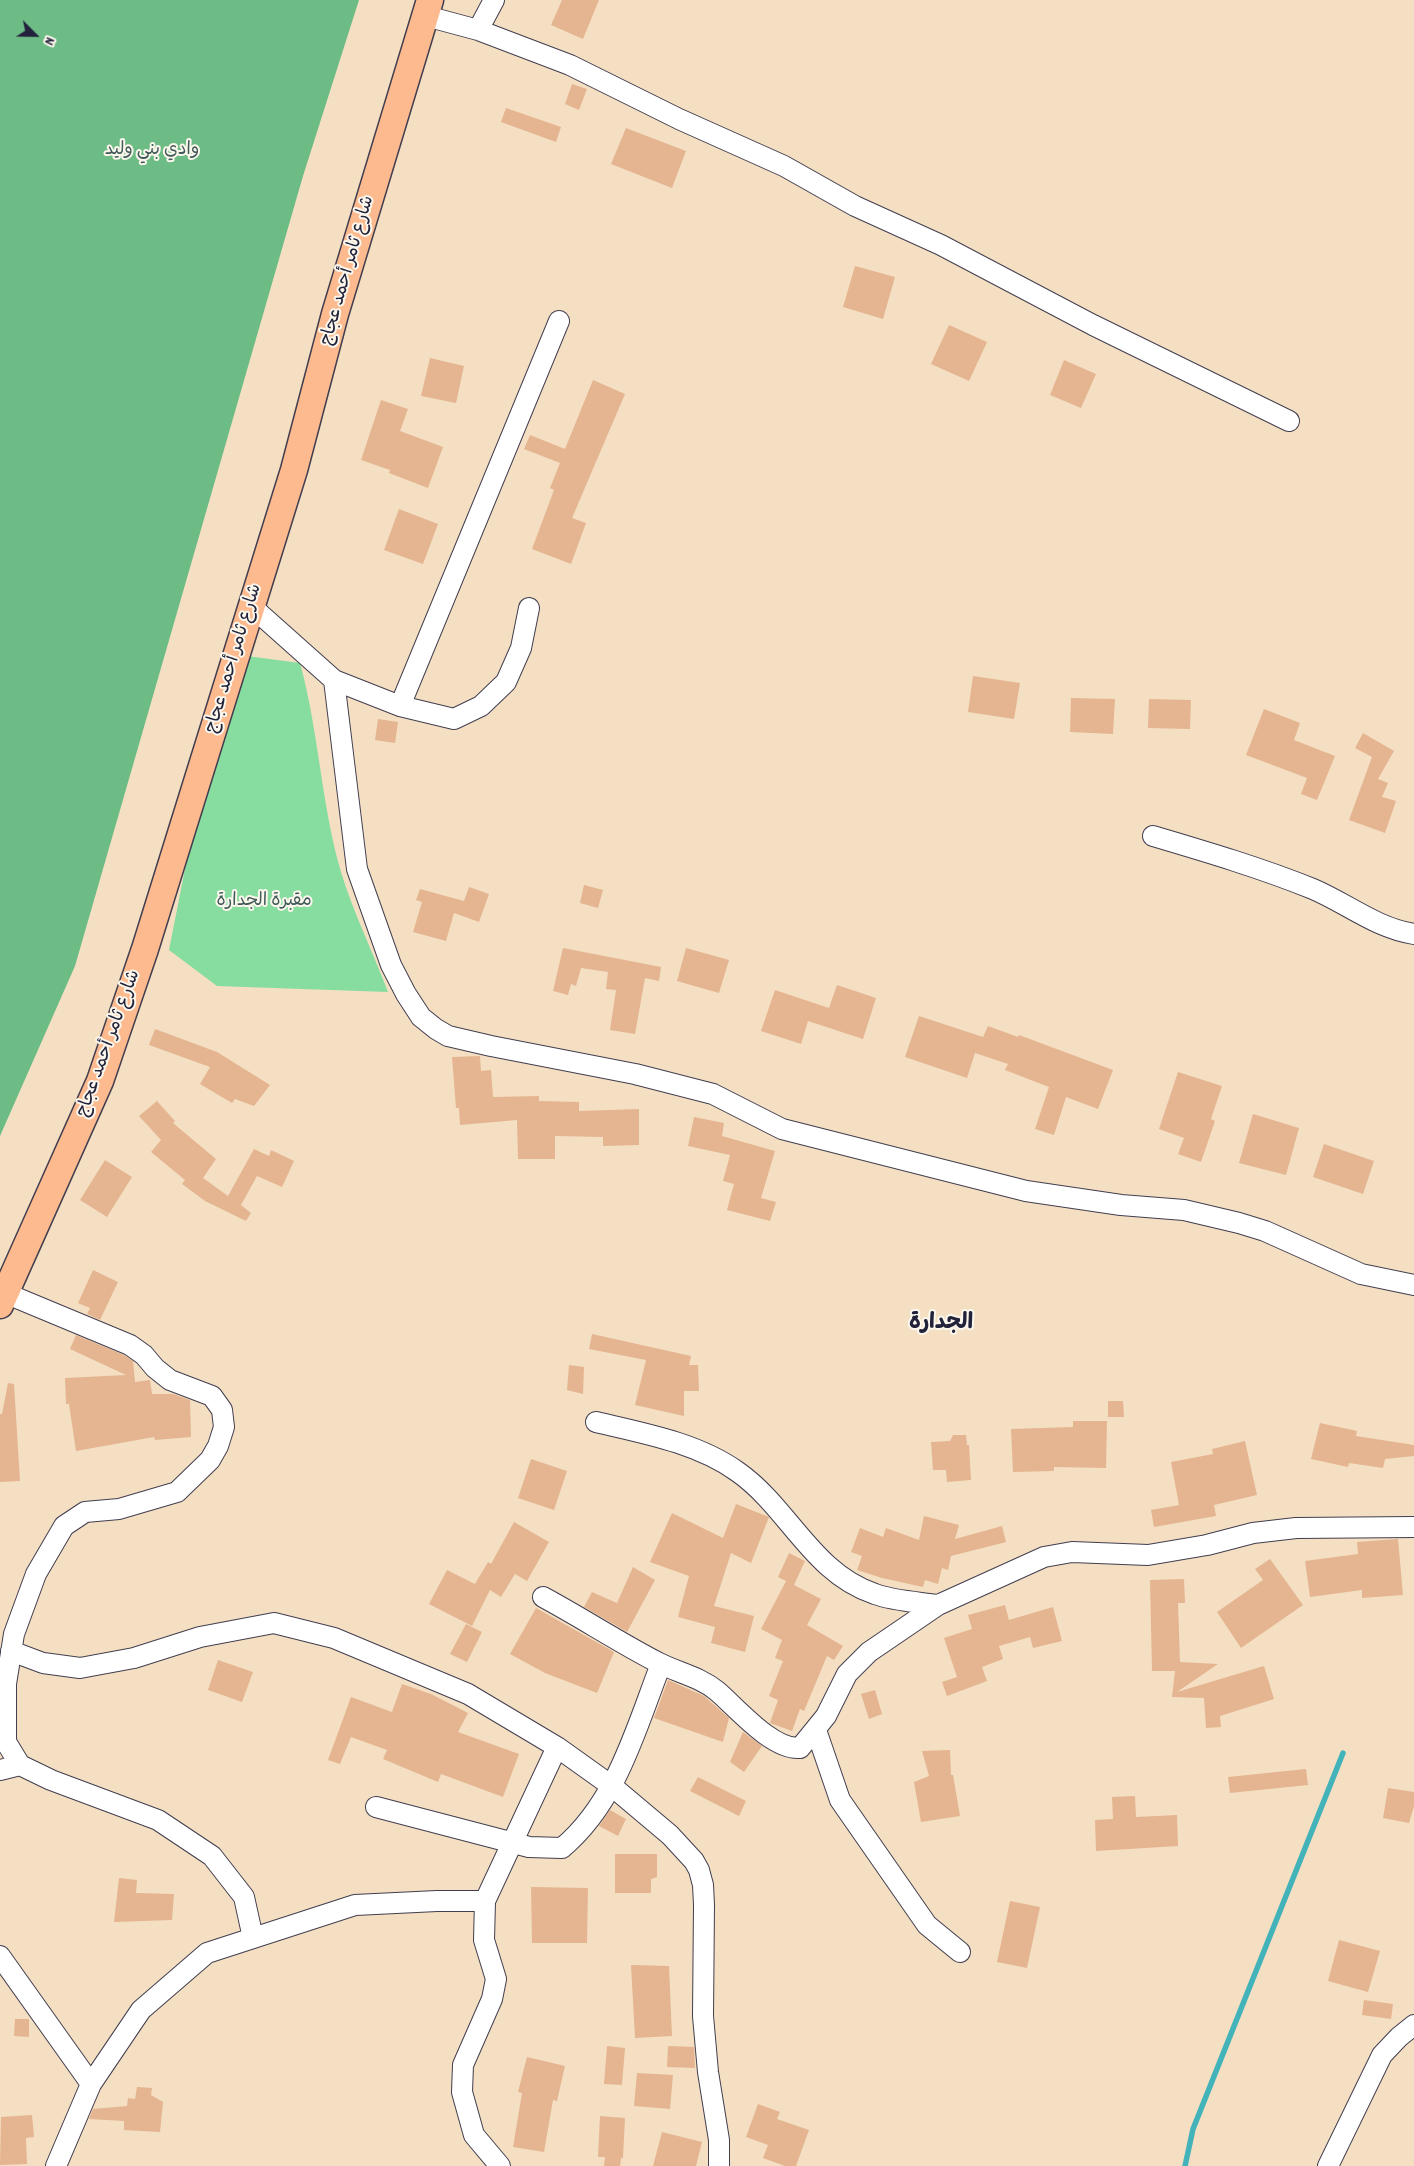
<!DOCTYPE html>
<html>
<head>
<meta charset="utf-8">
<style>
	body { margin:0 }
	#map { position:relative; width:1414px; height:2166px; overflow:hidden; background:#f4dfc3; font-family:Dekko,sans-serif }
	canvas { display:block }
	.north { position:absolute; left:10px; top:10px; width:50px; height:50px; -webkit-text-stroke:4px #fbf7ec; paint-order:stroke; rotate:113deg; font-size:14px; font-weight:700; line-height:20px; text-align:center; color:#22223b }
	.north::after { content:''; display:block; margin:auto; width:18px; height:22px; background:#22223b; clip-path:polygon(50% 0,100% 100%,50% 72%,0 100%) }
</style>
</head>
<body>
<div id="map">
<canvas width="1414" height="2166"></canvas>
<div class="north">N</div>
</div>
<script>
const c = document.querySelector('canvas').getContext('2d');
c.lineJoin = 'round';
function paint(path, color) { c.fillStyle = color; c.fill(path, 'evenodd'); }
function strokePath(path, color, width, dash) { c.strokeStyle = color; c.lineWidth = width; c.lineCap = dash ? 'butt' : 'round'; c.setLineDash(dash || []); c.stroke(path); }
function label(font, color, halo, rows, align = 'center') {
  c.font = font + ' Dekko,"Playpen Sans Arabic",sans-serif'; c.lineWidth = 4; c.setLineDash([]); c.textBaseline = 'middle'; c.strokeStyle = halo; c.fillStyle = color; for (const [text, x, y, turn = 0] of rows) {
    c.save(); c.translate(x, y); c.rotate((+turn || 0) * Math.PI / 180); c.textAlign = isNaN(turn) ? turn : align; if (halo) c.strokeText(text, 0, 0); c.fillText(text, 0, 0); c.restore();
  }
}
paint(new Path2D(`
	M 247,656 L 300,663 C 319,732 321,803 341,872 C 353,912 373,952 388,992 L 217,986 L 169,950 L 200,793 Z`), '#87dda0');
paint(new Path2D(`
	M 0,0 L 359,0 L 303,176 L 75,966 L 0,1136 Z`), '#6dbc86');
strokePath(new Path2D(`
	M 1185,2166 L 1193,2129 L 1343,1753`), '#43b3ba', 5.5);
paint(new Path2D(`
	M 562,0 L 599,0 L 583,39 L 551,25 Z
	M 572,84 L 587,89 L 579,110 L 565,104 Z
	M 506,108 L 561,127 L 556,142 L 501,122 Z
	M 626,128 L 686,151 L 672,188 L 611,164 Z
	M 855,266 L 895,277 L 883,319 L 843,307 Z
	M 949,325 L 987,342 L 969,381 L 931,364 Z
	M 430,358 L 464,366 L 456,403 L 421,396 Z
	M 1064,360 L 1096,374 L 1081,408 L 1050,395 Z
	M 593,380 L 625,394 L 572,518 L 586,523 L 571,564 L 532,549 L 554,490 L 550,488 L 560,463 L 524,449 L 530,435 L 565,449 Z
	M 381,400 L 408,409 L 400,431 L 443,447 L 428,488 L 389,473 L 390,470 L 361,460 Z
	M 399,509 L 438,524 L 423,564 L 384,550 Z
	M 973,676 L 1020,683 L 1014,719 L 968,712 Z
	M 1071,698 L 1115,699 L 1113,734 L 1070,732 Z
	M 1149,699 L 1191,700 L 1190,729 L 1148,728 Z
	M 1264,709 L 1300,723 L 1294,740 L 1335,756 L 1317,800 L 1301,794 L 1307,778 L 1246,755 Z
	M 378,719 L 398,722 L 395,743 L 375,740 Z
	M 1363,733 L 1394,751 L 1378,779 L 1388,783 L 1382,797 L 1396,801 L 1385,833 L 1349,820 L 1372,757 L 1355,748 Z
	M 584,885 L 603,890 L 598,908 L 580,903 Z
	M 469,887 L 489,894 L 479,922 L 454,913 L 446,941 L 413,932 L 422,902 L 416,900 L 420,889 L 464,901 Z
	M 563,948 L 661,967 L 659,981 L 645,978 L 635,1034 L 610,1030 L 616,990 L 606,989 L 608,972 L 581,968 L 576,986 L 571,984 L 568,995 L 553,991 Z
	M 686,948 L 729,960 L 719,993 L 677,981 Z
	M 837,985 L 876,998 L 863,1039 L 808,1021 L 801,1044 L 761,1031 L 775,990 L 829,1008 Z
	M 919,1016 L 983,1037 L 988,1026 L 1018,1037 L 1019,1035 L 1113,1070 L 1098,1109 L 1066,1097 L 1054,1135 L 1035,1129 L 1049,1087 L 1005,1070 L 1008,1064 L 975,1053 L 967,1078 L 905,1057 Z
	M 155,1029 L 217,1052 L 270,1085 L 254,1106 L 235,1099 L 232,1103 L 200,1084 L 210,1067 L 149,1045 Z
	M 480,1056 L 481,1071 L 491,1070 L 493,1097 L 539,1096 L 539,1101 L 579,1102 L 579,1111 L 639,1109 L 639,1145 L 603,1146 L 603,1137 L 555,1136 L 555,1159 L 518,1159 L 517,1120 L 460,1125 L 459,1108 L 456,1108 L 452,1057 Z
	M 1178,1072 L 1222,1086 L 1211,1119 L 1215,1121 L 1201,1162 L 1178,1154 L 1184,1138 L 1159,1129 Z
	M 157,1101 L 175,1121 L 173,1123 L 216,1159 L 203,1178 L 228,1196 L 254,1149 L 269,1156 L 271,1150 L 294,1161 L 282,1187 L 257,1176 L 241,1205 L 251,1213 L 246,1221 L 205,1201 L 182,1184 L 185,1180 L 151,1152 L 161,1140 L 139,1116 Z
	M 1253,1114 L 1299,1128 L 1286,1175 L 1239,1163 Z
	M 694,1117 L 724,1123 L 722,1136 L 775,1151 L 761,1198 L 776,1202 L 770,1221 L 727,1210 L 734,1184 L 723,1181 L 730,1155 L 688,1146 Z
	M 1324,1144 L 1374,1161 L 1363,1194 L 1313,1177 Z
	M 105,1160 L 132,1177 L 107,1217 L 80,1200 Z
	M 93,1270 L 118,1282 L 100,1320 L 87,1314 L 90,1308 L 78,1303 Z
	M 592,1334 L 691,1356 L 689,1365 L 698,1365 L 699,1391 L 684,1391 L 684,1416 L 635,1405 L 646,1360 L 589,1349 Z
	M 76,1335 L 124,1355 L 133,1361 L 135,1382 L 150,1380 L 152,1394 L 173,1394 L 190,1400 L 191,1437 L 155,1440 L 154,1437 L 76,1451 L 69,1404 L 66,1404 L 65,1378 L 126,1375 L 70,1349 Z
	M 569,1365 L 584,1367 L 583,1394 L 567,1390 Z
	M 8,1383 L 14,1384 L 20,1481 L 0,1482 L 0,1414 L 2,1414 Z
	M 1108,1401 L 1123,1401 L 1124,1417 L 1108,1417 Z
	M 1073,1421 L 1107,1421 L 1106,1468 L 1054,1467 L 1054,1471 L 1013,1472 L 1011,1429 L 1073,1427 Z
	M 1320,1423 L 1357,1431 L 1356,1436 L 1414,1445 L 1414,1456 L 1385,1459 L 1383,1468 L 1349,1463 L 1348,1467 L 1311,1459 Z
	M 953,1435 L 966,1435 L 967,1445 L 969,1445 L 971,1480 L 947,1482 L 946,1470 L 933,1470 L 931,1442 L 950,1441 Z
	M 1245,1441 L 1257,1495 L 1214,1505 L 1216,1516 L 1154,1527 L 1151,1510 L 1179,1505 L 1171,1462 L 1213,1454 L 1212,1449 Z
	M 531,1459 L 567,1471 L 554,1510 L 518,1498 Z
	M 736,1504 L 769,1517 L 751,1563 L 731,1553 L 714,1606 L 754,1616 L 745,1652 L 711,1643 L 715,1627 L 678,1617 L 689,1576 L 650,1562 L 672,1513 L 723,1538 Z
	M 924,1516 L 959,1525 L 955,1539 L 1002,1526 L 1006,1542 L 951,1556 L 948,1570 L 942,1568 L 938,1584 L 925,1580 L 923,1587 L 882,1578 L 857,1570 L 862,1556 L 851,1552 L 860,1528 L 883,1537 L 886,1528 L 919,1540 Z
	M 514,1522 L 549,1542 L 527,1581 L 515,1574 L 501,1597 L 490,1590 L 472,1626 L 429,1604 L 447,1570 L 475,1584 L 488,1562 L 491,1564 Z
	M 1398,1539 L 1403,1595 L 1362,1598 L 1362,1590 L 1310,1597 L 1305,1561 L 1358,1554 L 1357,1542 Z
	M 789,1553 L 805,1561 L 794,1585 L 821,1599 L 807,1625 L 843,1646 L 834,1660 L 827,1656 L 804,1711 L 800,1709 L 792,1731 L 770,1723 L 778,1700 L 769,1696 L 783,1661 L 775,1658 L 782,1640 L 761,1629 L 786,1581 L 778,1577 Z
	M 1270,1559 L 1303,1605 L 1241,1648 L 1217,1612 L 1263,1580 L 1255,1569 Z
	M 633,1567 L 655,1580 L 627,1632 L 584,1607 L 592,1592 L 617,1603 Z
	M 1184,1579 L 1185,1603 L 1178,1603 L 1180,1662 L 1218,1664 L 1177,1692 L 1264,1666 L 1274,1699 L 1220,1716 L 1221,1727 L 1206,1728 L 1204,1698 L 1172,1697 L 1175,1671 L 1152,1671 L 1150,1580 Z
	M 1005,1605 L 1009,1620 L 1053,1607 L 1062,1641 L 1033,1648 L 1030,1637 L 999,1646 L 1003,1659 L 982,1667 L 987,1681 L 947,1696 L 942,1682 L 957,1677 L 944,1638 L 972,1629 L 968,1615 Z
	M 536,1608 L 614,1652 L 597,1693 L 545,1673 L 510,1654 Z
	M 466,1624 L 482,1632 L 467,1662 L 450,1654 Z
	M 218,1660 L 253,1672 L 242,1702 L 208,1690 Z
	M 668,1680 L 704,1696 L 729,1718 L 723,1742 L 654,1718 Z
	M 402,1684 L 431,1694 L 468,1713 L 458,1732 L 519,1754 L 503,1797 L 441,1774 L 438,1782 L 383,1759 L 387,1750 L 351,1737 L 340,1764 L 328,1760 L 351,1697 L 392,1712 Z
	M 875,1690 L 882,1714 L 869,1719 L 861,1694 Z
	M 743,1732 L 762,1746 L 744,1772 L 730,1762 Z
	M 950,1750 L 951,1775 L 953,1775 L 960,1816 L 921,1822 L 914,1782 L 929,1776 L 922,1751 Z
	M 1306,1769 L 1308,1785 L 1230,1793 L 1228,1777 Z
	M 698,1777 L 746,1801 L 739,1816 L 690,1791 Z
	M 1388,1788 L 1414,1792 L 1414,1806 L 1409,1823 L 1383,1818 Z
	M 1135,1796 L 1136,1817 L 1177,1815 L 1178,1846 L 1096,1851 L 1095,1820 L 1113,1819 L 1112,1797 Z
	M 610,1810 L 626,1819 L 618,1836 L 599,1826 Z
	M 615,1854 L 657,1854 L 657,1877 L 651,1879 L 651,1893 L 615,1893 Z
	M 119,1878 L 137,1880 L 136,1893 L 174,1894 L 172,1920 L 114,1922 Z
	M 531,1887 L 588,1888 L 587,1943 L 532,1943 Z
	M 1010,1901 L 1040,1907 L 1027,1968 L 997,1962 Z
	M 1339,1940 L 1380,1951 L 1368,1992 L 1328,1981 Z
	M 631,1965 L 669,1966 L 672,2036 L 635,2038 Z
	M 1364,2000 L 1393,2004 L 1391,2019 L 1362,2015 Z
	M 15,2019 L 29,2019 L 29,2037 L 14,2036 Z
	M 607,2046 L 625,2048 L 622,2085 L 604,2084 Z
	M 668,2046 L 694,2047 L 695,2068 L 667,2067 Z
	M 527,2057 L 565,2066 L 557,2101 L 553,2100 L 544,2152 L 513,2147 L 522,2093 L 518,2092 Z
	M 637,2073 L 673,2075 L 670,2109 L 634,2106 Z
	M 137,2087 L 152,2088 L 151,2095 L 163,2102 L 160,2132 L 124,2130 L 124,2121 L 89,2119 L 93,2109 L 127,2106 L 128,2098 L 135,2099 Z
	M 758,2104 L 780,2112 L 777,2119 L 809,2130 L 796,2166 L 785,2166 L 763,2158 L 768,2145 L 746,2137 Z
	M 32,2115 L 34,2137 L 26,2138 L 27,2164 L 0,2165 L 1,2117 Z
	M 600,2116 L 625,2118 L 623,2158 L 621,2158 L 620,2166 L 604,2166 L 605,2157 L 598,2157 Z
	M 662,2132 L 702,2142 L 696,2166 L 653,2166 Z`), '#e4b590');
const minor = new Path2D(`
	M 426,16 L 478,30 L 570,65 L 679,119 L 784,166 L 855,206 L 941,245 L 1093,325 L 1289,421
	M 478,30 L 494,0
	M 251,606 L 334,680 L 357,869 L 391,965 L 406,994 L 421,1017 L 436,1029 L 448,1036 L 491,1046 L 635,1074 L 713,1094 L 782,1129 L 1026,1191 L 1121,1205 L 1184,1210 L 1239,1223 L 1265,1231 L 1361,1274 L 1414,1285
	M 334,680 L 400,706 L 454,719 L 481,706 L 506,682 L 521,648 L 529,608
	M 400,706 L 559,321
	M 1153,836 C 1207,852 1261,868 1313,889 C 1348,904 1376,928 1414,934
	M 5,1293 L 130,1345 L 144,1355 L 155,1368 L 170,1380 L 212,1396 L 222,1410 L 224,1427 L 218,1446 L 210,1460 L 177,1492 L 119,1509 L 85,1512 L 64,1526 L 36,1574 L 14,1634 L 6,1684 L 6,1742 L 20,1765 L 51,1780 L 158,1820 L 212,1856 L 244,1897 L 253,1938
	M 596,1422 C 643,1433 698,1443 738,1472 C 789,1508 812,1573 875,1594 C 894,1601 918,1602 938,1605
	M 543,1597 C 582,1618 620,1643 659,1663 C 679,1673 700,1677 717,1691 C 737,1708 772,1750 800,1748 L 826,1716 L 847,1674 L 869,1652 L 938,1605 L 1044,1557 L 1072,1552 L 1148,1555 L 1207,1545 L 1253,1533 L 1296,1528 L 1414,1527
	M 11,1651 L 43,1663 L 80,1668 L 134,1658 L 200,1637 L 274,1623 L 334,1638 L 468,1694 L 557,1747 L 613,1787 L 670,1835 L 694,1861 L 699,1870 L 703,1885 L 704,1905 L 703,2016 L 708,2072 L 719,2140 L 719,2166
	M 816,1730 L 840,1800 L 927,1925 L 960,1952
	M 0,1770 L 20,1765
	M 376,1807 L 529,1847 L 562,1848 C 617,1802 636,1728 661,1664
	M 0,1956 L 91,2084
	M 56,2166 L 91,2084 L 141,2010 L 207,1953 L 355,1905 L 437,1901 L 485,1901
	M 500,2166 L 474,2135 L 462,2092 L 463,2065 L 492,1999 L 496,1979 L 484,1940 L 485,1901 L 557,1747
	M 1328,2166 L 1382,2055 L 1399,2037 L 1414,2025`);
const major = new Path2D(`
	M 0,1305 L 100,1081 L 145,949 L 294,470 L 335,314 L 430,0`);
strokePath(minor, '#423e4f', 22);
strokePath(major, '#423e4f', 29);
strokePath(minor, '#fff', 20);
strokePath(major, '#fcba8e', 26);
label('18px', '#405a59', '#fbf7ec', [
	["وادي بني وليد",152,152],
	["مقبرة الجدارة",264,903]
]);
label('18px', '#22223b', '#fbf7ec', [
	["شارع ثامر أحمد عجاج",349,271,-74],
	["شارع ثامر أحمد عجاج",235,659,-73],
	["شارع ثامر أحمد عجاج",110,1044,-70]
]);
label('bold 22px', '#22223b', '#fbf7ec', [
	["الجدارة",941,1325]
]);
</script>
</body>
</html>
